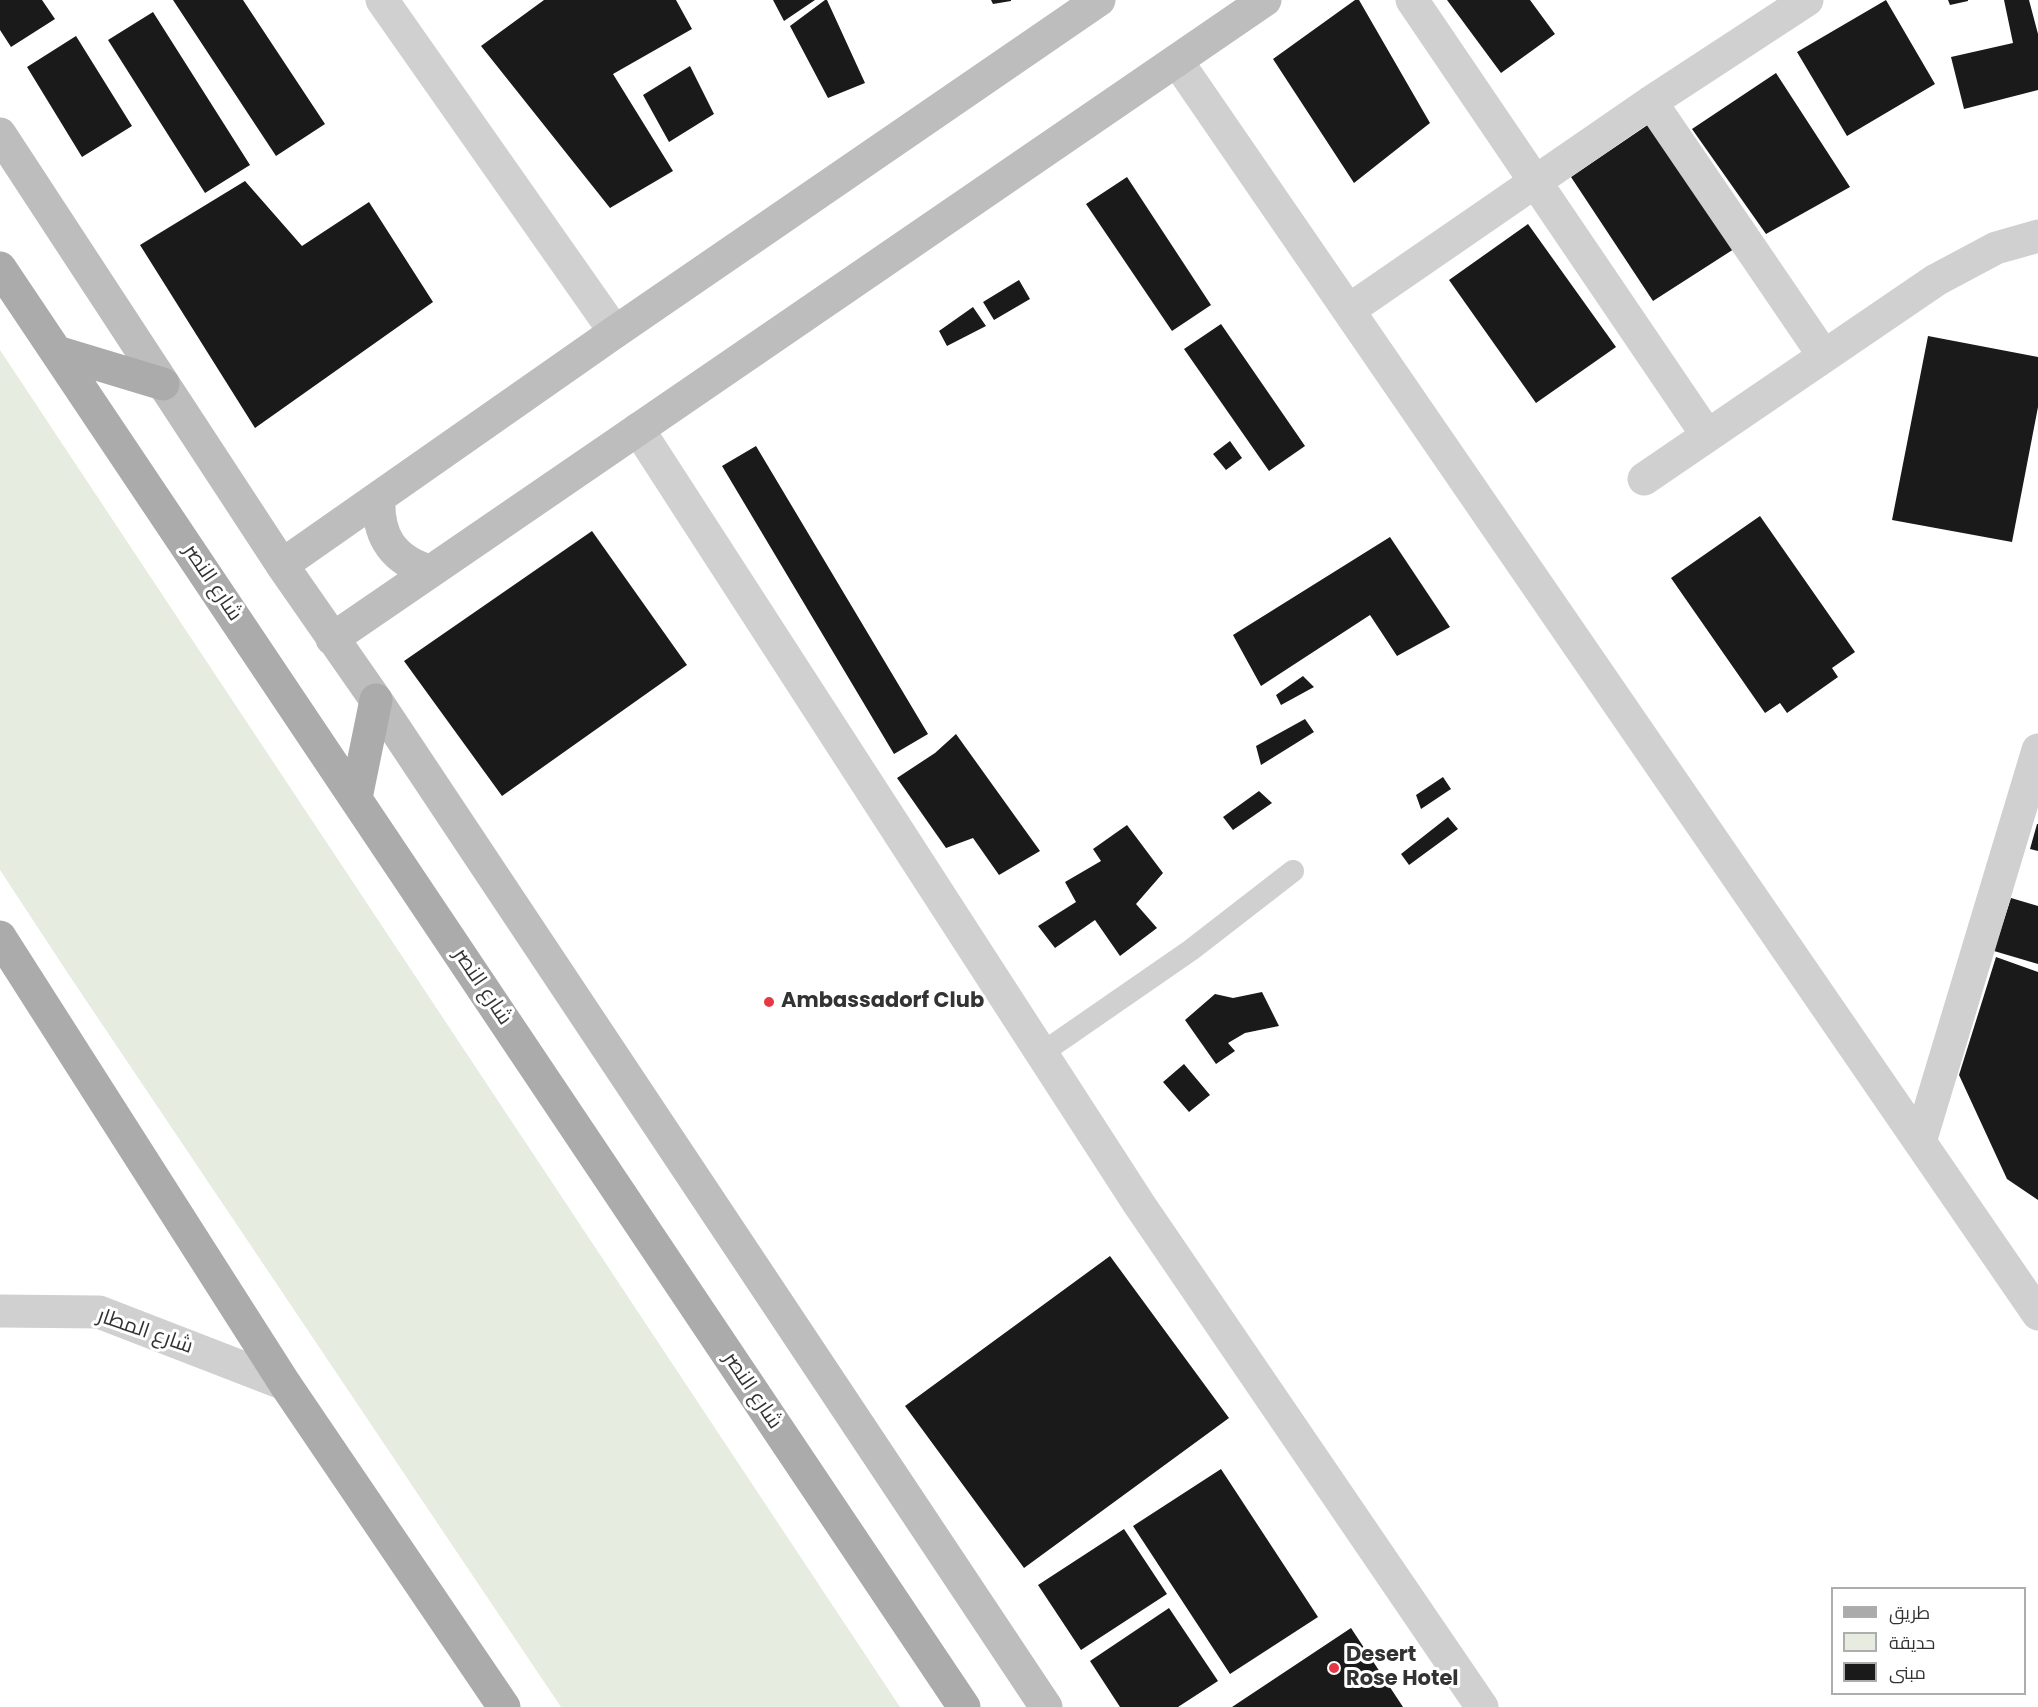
<!DOCTYPE html>
<html>
<head>
<meta charset="utf-8">
<style>
	body { margin:0 }
	#map { position:relative; width:2038px; height:1707px; overflow:hidden; background:#fff; font-family:Poppins,Cairo,sans-serif }
	canvas { display:block }
	.legend { position:absolute; left:1831px; top:1587px; width:195px; height:108px; box-sizing:border-box; background:#fff; border:2px solid #adadad; margin:0; padding:8px 10px; list-style:none; font-size:18px; color:#333 }
	.legend li { display:flex; align-items:center; gap:12px; height:30px }
	.legend b { width:30px; border:2px solid #adadad }
</style>
</head>
<body>
<div id="map">
<canvas width="2038" height="1707"></canvas>
<ul class="legend">
<li><b style="height:8px;background:#ababab"></b>طريق</li>
<li><b style="height:16px;background:#e6ecdf"></b>حديقة</li>
<li><b style="height:16px;background:#1a1a1a"></b>مبنى</li>
</ul>
</div>
<script>
const c = document.querySelector('canvas').getContext('2d');
c.lineJoin = 'round';
function paint(path, color) { c.fillStyle = color; c.fill(path, 'evenodd'); }
function strokePath(path, color, width, dash) { c.strokeStyle = color; c.lineWidth = width; c.lineCap = dash ? 'butt' : 'round'; c.setLineDash(dash || []); c.stroke(path); }
function label(font, color, halo, rows, align = 'center') {
  c.font = font + ' Poppins,Cairo,sans-serif'; c.lineWidth = 6; c.setLineDash([]); c.textBaseline = 'middle'; c.strokeStyle = halo; c.fillStyle = color; for (const [text, x, y, turn = 0] of rows) {
    c.save(); c.translate(x, y); c.rotate((+turn || 0) * Math.PI / 180); c.textAlign = isNaN(turn) ? turn : align; if (halo) c.strokeText(text, 0, 0); c.fillText(text, 0, 0); c.restore();
  }
}
paint(new Path2D(`
	M 0,350 L 900,1707 L 561,1707 L 71,978 L 0,870 Z`), '#e6ecdf');
paint(new Path2D(`
	M 0,0 L 42,0 L 55,19 L 11,47 L 0,30 Z
	M 173,0 L 243,0 L 325,124 L 276,156 Z
	M 544,0 L 676,0 L 692,29 L 613,74 L 673,171 L 610,208 L 481,46 Z
	M 773,0 L 815,0 L 784,21 Z
	M 825,0 L 827,0 L 865,83 L 828,98 L 790,26 Z
	M 991,0 L 1011,0 L 1011,1 L 993,4 Z
	M 1355,0 L 1359,0 L 1430,123 L 1354,183 L 1273,59 Z
	M 1447,0 L 1530,0 L 1555,34 L 1501,73 Z
	M 1886,0 L 1935,84 L 1847,136 L 1797,52 Z
	M 1948,0 L 1968,0 L 1968,1 L 1950,5 Z
	M 2004,0 L 2029,0 L 2038,34 L 2038,90 L 1964,109 L 1951,57 L 2013,43 Z
	M 153,12 L 250,165 L 205,193 L 108,40 Z
	M 76,36 L 132,126 L 82,157 L 27,67 Z
	M 690,66 L 714,114 L 669,142 L 643,95 Z
	M 1776,73 L 1850,187 L 1766,234 L 1692,129 Z
	M 1649,124 L 1734,249 L 1653,301 L 1571,177 Z
	M 1127,177 L 1211,305 L 1172,331 L 1086,204 Z
	M 245,181 L 302,246 L 369,202 L 433,302 L 255,428 L 140,245 Z
	M 1528,224 L 1616,347 L 1536,403 L 1449,280 Z
	M 1019,280 L 1030,299 L 994,320 L 983,302 Z
	M 973,307 L 986,326 L 947,346 L 939,331 Z
	M 1221,324 L 1305,446 L 1269,471 L 1184,349 Z
	M 1928,336 L 2038,357 L 2038,407 L 2012,542 L 1892,520 Z
	M 1230,441 L 1242,458 L 1226,470 L 1213,454 Z
	M 756,446 L 928,734 L 894,754 L 722,466 Z
	M 1760,516 L 1855,652 L 1832,668 L 1838,677 L 1787,713 L 1780,703 L 1765,713 L 1671,578 Z
	M 592,531 L 687,665 L 502,796 L 404,661 Z
	M 1390,537 L 1450,627 L 1397,656 L 1370,615 L 1261,686 L 1233,635 Z
	M 1303,676 L 1314,687 L 1281,705 L 1276,695 Z
	M 1305,719 L 1314,732 L 1261,765 L 1256,746 Z
	M 956,734 L 1040,851 L 999,875 L 973,838 L 946,848 L 897,778 L 935,753 Z
	M 1443,777 L 1451,789 L 1421,809 L 1416,795 Z
	M 1259,791 L 1272,803 L 1233,830 L 1223,817 Z
	M 1448,817 L 1458,829 L 1409,865 L 1401,854 Z
	M 2037,824 L 2038,824 L 2038,851 L 2030,849 Z
	M 1127,825 L 1163,873 L 1136,904 L 1157,928 L 1120,956 L 1095,920 L 1055,948 L 1038,926 L 1076,902 L 1065,882 L 1101,861 L 1093,849 Z
	M 2011,898 L 2038,906 L 2038,964 L 1994,951 Z
	M 1996,957 L 2038,972 L 2038,1200 L 2007,1179 L 1959,1075 Z
	M 1262,992 L 1279,1026 L 1245,1033 L 1228,1043 L 1235,1051 L 1216,1064 L 1185,1020 L 1215,994 L 1233,998 Z
	M 1184,1064 L 1210,1095 L 1189,1112 L 1163,1082 Z
	M 1110,1256 L 1229,1418 L 1024,1568 L 905,1406 Z
	M 1221,1469 L 1318,1617 L 1230,1674 L 1133,1526 Z
	M 1124,1529 L 1167,1594 L 1081,1650 L 1038,1585 Z
	M 1169,1608 L 1218,1681 L 1178,1707 L 1120,1707 L 1090,1661 Z
	M 1351,1628 L 1403,1707 L 1232,1707 Z`), '#1a1a1a');
strokePath(new Path2D(`
	M 1042,1053 L 1191,950 L 1293,871`), '#d0d0d0', 22);
strokePath(new Path2D(`
	M 382,0 L 615,332
	M 1412,0 L 1707,435
	M 1177,61 L 2038,1314
	M 1651,102 L 1824,356
	M 1349,310 L 1651,102 L 1807,0
	M 638,429 L 1139,1204 L 1482,1707
	M 1644,479 L 1936,280 L 1996,248 L 2038,236
	M 1920,1142 L 2038,750
	M 0,1311 L 99,1312 L 285,1384`), '#d0d0d0', 33);
strokePath(new Path2D(`
	M 0,134 L 282,565 L 376,700 L 1046,1707
	M 379,497 C 377,536 392,559 429,571
	M 282,565 L 615,332 L 1099,0
	M 332,639 L 1265,0`), '#bdbdbd', 33);
strokePath(new Path2D(`
	M 0,268 L 964,1707
	M 57,352 L 163,384
	M 356,798 L 376,700
	M 0,937 L 285,1384 L 504,1707`), '#ababab', 33);
for (const [x, y, r, color] of [
	[769,1002,6,"#e63946"],
	[1334,1668,6,"#e63946"]
]) { const dot = new Path2D(); dot.arc(x, y, r, 0, 2 * Math.PI); c.fillStyle = color; c.fill(dot); strokePath(dot, '#fff', 2); }
label('21px', '#333', '#fff', [
	["شارع النصر",212,583,56],
	["شارع النصر",482,987,56],
	["شارع المطار",145,1332,19],
	["شارع النصر",752,1391,56]
]);
label('bold 21px', '#333', '#fff', [
	["Ambassadorf Club",781,1002],
	["Desert",1346,1656],
	["Rose Hotel",1346,1680]
], 'left');
</script>
</body>
</html>
